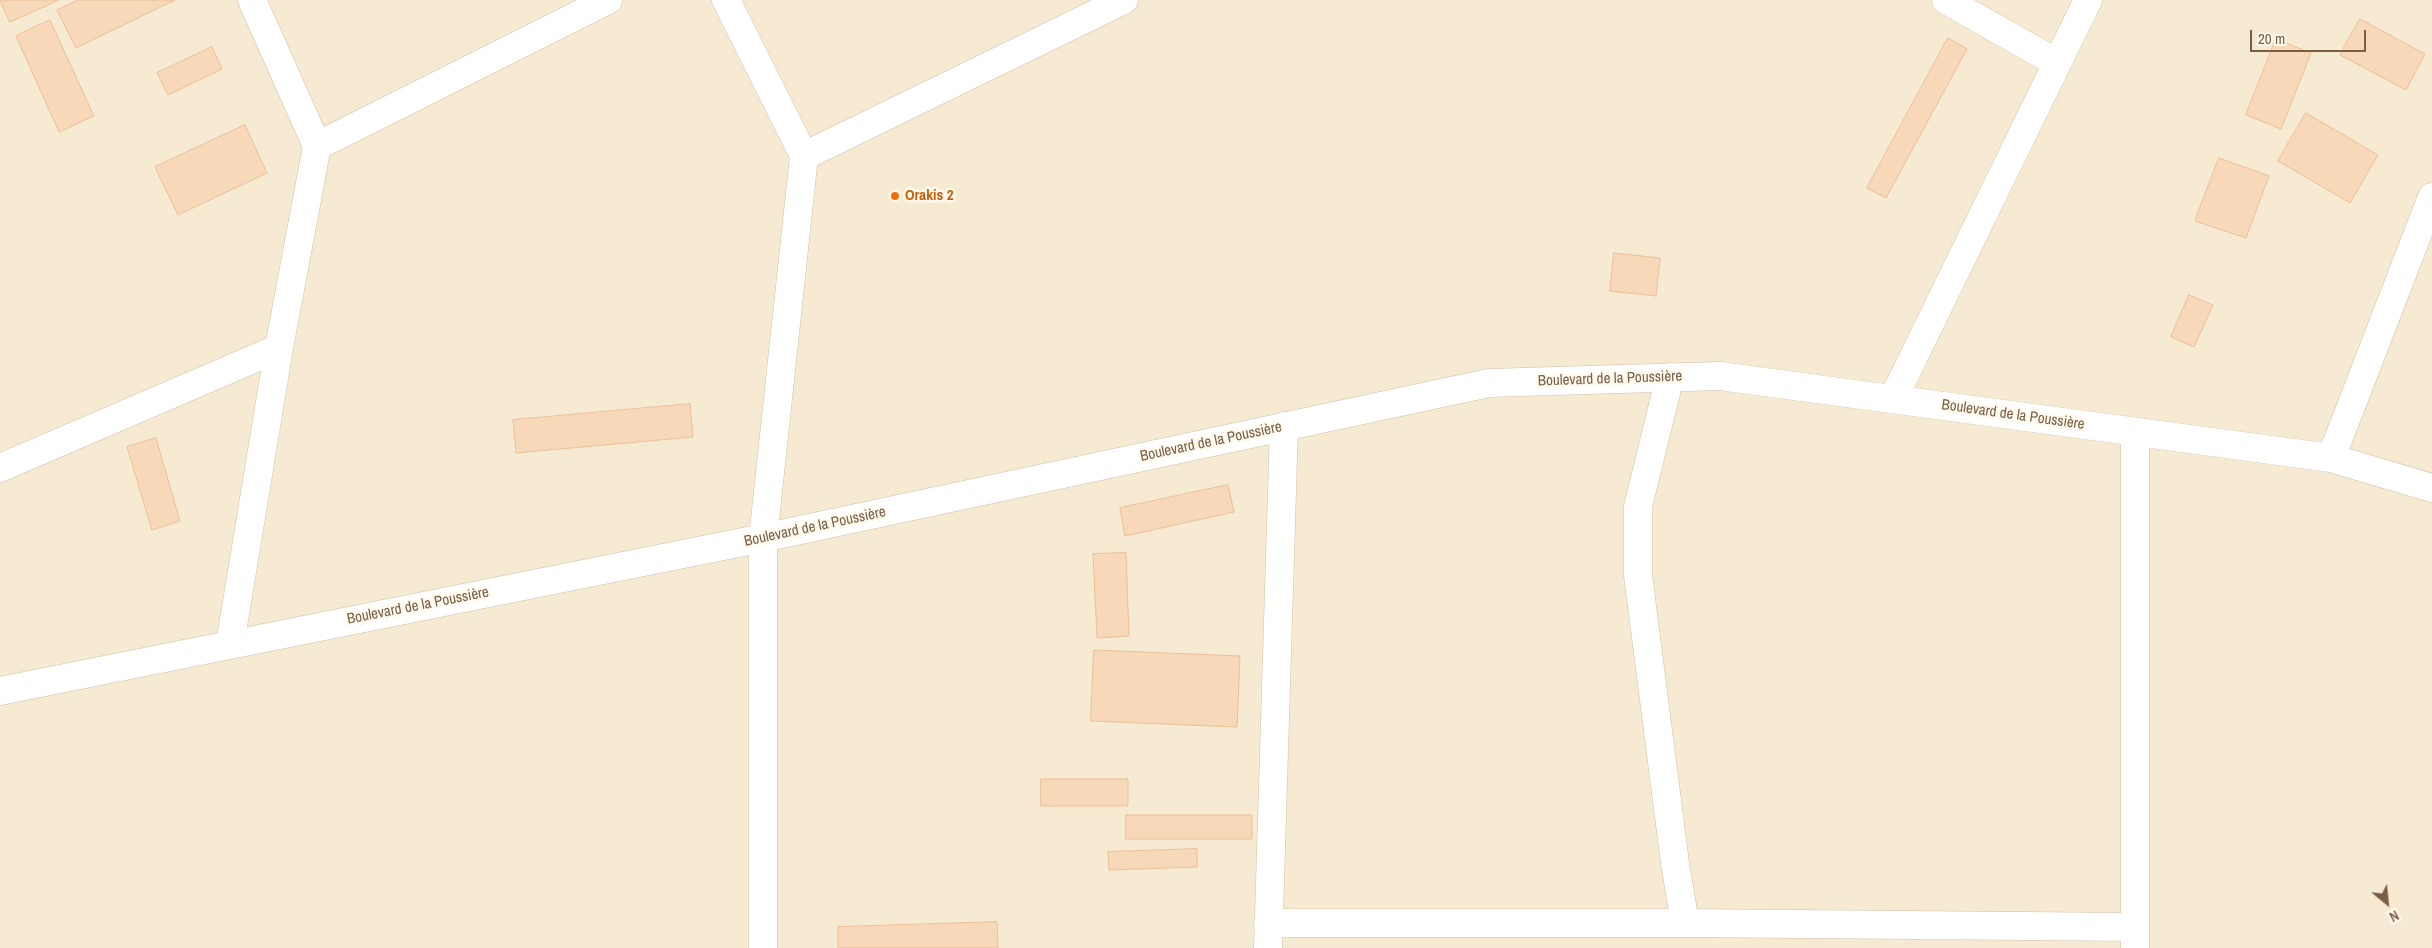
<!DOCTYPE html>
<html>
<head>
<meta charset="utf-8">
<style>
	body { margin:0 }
	#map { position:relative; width:2432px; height:948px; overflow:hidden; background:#fff7e5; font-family:"Archivo Narrow",sans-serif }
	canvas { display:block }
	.north { position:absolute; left:2362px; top:878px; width:50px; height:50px; -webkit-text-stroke:4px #fffaed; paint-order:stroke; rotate:152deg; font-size:14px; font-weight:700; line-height:20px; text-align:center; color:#7b5e46 }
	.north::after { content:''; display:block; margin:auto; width:18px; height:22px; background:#7b5e46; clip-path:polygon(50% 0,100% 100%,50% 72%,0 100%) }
	.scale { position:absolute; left:2250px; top:30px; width:116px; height:22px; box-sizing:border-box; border:2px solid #7b5e46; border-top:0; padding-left:6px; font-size:15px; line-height:18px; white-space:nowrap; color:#7b5e46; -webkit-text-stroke:4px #fffaed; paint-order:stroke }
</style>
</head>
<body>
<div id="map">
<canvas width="2432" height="948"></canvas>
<div class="north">N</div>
<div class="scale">20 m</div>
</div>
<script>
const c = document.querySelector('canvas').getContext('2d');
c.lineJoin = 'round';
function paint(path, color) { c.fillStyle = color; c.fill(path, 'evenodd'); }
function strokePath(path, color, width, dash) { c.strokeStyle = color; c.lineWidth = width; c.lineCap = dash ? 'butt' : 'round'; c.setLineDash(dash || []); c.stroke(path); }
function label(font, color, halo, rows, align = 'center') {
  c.font = font + ' "Archivo Narrow",sans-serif'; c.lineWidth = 5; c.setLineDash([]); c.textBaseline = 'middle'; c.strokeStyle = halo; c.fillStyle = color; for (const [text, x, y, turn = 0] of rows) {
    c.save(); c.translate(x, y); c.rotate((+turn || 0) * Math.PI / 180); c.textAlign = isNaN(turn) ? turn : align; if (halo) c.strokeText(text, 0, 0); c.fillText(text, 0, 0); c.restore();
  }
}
paint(new Path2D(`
	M 0,0 L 2432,0 L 2432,948 L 0,948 Z`), '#f7ead2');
const building = new Path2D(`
	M 0,0 L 59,0 L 10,22 Z
	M 79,0 L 175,0 L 76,48 L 57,10 Z
	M 2360,19 L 2425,54 L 2406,90 L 2340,55 Z
	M 50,20 L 94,116 L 59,132 L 16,36 Z
	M 1948,38 L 1967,49 L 1886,198 L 1867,188 Z
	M 2276,39 L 2311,53 L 2281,129 L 2246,115 Z
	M 212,47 L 222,69 L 168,95 L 157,73 Z
	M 2306,113 L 2378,155 L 2350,203 L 2278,161 Z
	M 245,125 L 267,173 L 178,215 L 155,167 Z
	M 2219,158 L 2269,176 L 2246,238 L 2195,221 Z
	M 1614,253 L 1660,258 L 1656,296 L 1610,291 Z
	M 2189,295 L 2213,305 L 2194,347 L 2171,337 Z
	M 690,404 L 693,437 L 516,453 L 513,420 Z
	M 156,438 L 180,521 L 152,530 L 127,447 Z
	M 1228,485 L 1234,512 L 1125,536 L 1120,508 Z
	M 1126,553 L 1129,636 L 1097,638 L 1093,554 Z
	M 1094,650 L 1240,656 L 1237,727 L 1091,721 Z
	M 1041,779 L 1128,779 L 1128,806 L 1041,806 Z
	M 1126,815 L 1252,815 L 1252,839 L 1126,839 Z
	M 1197,849 L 1197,867 L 1109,870 L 1108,852 Z
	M 997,922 L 998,948 L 838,948 L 838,927 Z`);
paint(building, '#f7d8b9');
strokePath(building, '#ecc098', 1);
const street = new Path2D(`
	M 252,0 L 317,146
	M 726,0 L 804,156 L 763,538 L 763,948
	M 1946,0 L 2057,63
	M 804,156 L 1124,0
	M 1670,377 L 1638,506 L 1638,575 L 1675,863 L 1685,923
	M 1893,399 L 2088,0
	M 2135,432 L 2135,948
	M 2331,458 L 2432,197
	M 0,468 L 279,348
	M 230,644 L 279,348 L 317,146 L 608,0
	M 0,691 L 763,538 L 1489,383 L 1720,376 L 2331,458 L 2432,488
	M 1268,923 L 1685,923 L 2135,927
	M 1268,948 L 1284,426`);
strokePath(street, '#d2bfa9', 29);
strokePath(street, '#fff', 28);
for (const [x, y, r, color] of [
	[895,196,5,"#e8710a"]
]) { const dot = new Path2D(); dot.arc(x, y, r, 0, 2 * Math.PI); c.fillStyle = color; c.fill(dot); strokePath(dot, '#fffaed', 2); }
label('bold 15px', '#c56008', '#fffaed', [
	["Orakis 2",905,196]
], 'left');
label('15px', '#7b5e46', '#fffaed', [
	["Boulevard de la Poussière",1610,379,-2],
	["Boulevard de la Poussière",2013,415,8],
	["Boulevard de la Poussière",1211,442,-12],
	["Boulevard de la Poussière",815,527,-12],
	["Boulevard de la Poussière",418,606,-11]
]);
</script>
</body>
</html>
